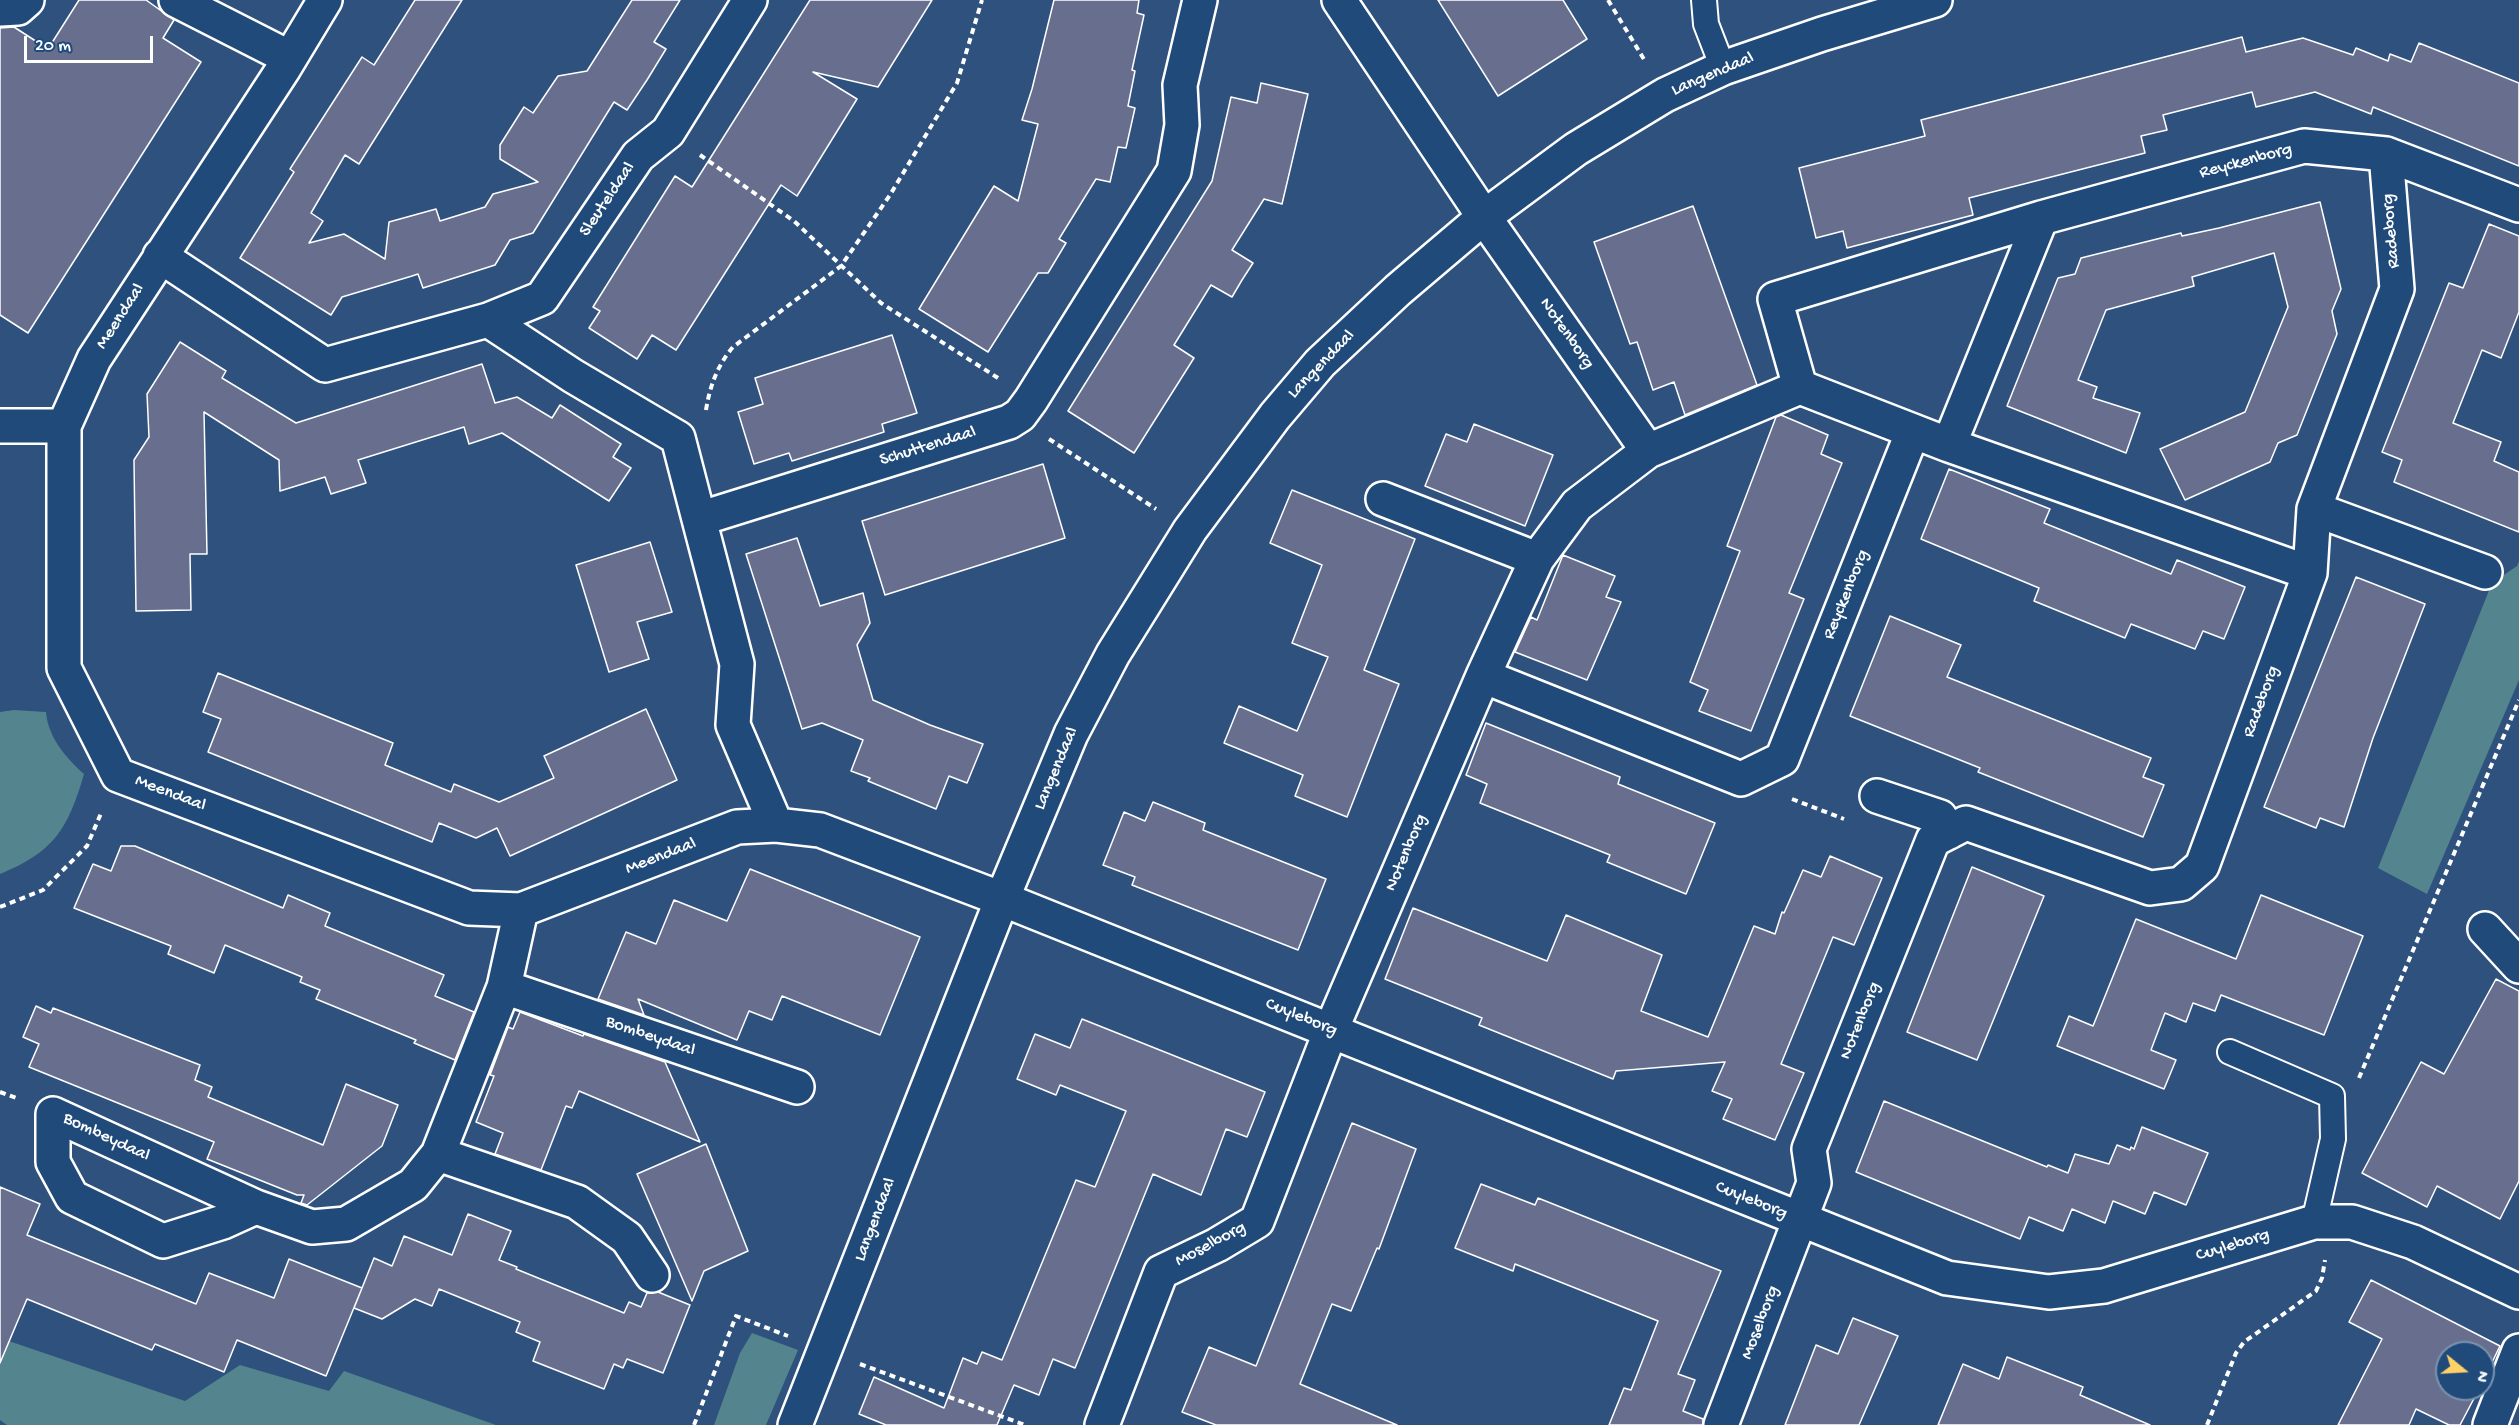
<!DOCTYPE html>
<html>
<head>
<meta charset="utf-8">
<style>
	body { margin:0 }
	#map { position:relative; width:2519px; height:1425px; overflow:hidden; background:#2e517e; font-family:"Gochi Hand",sans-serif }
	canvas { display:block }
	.north { position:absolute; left:2435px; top:1341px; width:60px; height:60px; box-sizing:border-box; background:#1f4a7a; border:2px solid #7992af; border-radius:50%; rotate:108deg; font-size:16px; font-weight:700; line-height:24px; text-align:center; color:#fff }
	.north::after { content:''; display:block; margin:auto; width:21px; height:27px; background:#ffd166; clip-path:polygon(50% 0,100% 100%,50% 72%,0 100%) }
	.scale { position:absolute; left:24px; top:36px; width:129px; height:27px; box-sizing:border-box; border:3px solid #fff; border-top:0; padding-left:8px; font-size:18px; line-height:21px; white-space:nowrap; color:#fff; -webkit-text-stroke:4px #1f4a7a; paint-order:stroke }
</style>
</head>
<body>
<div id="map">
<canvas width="2519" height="1425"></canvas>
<div class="north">N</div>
<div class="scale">20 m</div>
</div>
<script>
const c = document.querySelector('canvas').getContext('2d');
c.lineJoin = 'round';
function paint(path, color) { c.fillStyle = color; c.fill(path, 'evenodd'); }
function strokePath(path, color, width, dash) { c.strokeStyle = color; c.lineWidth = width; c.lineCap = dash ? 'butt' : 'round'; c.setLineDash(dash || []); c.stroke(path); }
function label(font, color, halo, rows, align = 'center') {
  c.font = font + ' "Gochi Hand",sans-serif'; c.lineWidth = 4.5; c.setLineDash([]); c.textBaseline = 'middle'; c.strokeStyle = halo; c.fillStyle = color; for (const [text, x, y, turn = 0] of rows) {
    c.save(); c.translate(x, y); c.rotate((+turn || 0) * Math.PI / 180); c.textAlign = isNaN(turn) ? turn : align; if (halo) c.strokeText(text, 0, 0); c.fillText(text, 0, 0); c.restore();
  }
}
paint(new Path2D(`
	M 2519,561 L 2519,680 L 2427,894 L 2378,868 L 2492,583 L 2517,566 Z
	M 14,710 L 46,712 C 48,737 66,758 84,774 C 68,829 54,852 0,874 L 0,712 Z
	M 752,1333 L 798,1350 L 766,1425 L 714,1425 L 740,1353 Z
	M 0,1338 L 185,1401 L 240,1365 L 329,1391 L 344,1371 L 496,1425 L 7,1425 L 0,1420 Z`), '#54848e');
const building = new Path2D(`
	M 79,0 L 146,0 L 174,20 L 163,38 L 201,62 L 28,333 L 0,315 L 0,28 L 14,27 L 48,49 Z
	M 415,0 L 462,0 L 359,164 L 345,155 L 311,213 L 323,221 L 309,243 L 344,234 L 385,259 L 389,222 L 436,209 L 440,221 L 485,207 L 493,194 L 538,182 L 500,159 L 500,145 L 524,107 L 533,113 L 558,76 L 587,71 L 632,0 L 680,0 L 654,42 L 666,49 L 647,80 L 627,110 L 614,102 L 533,233 L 510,240 L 495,265 L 423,288 L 418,274 L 412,276 L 342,297 L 331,315 L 240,258 L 294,172 L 290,169 L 362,57 L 374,65 Z
	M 810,0 L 932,0 L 878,87 L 813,72 L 857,99 L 797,196 L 781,185 L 676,350 L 652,335 L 637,359 L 589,328 L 600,311 L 593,307 L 675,176 L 692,187 Z
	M 1054,0 L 1139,0 L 1137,13 L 1144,15 L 1132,70 L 1135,71 L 1128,106 L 1135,108 L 1126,148 L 1118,147 L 1110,182 L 1096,179 L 1059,239 L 1066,243 L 1048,273 L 1038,273 L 988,352 L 919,309 L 994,186 L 1018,201 L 1038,124 L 1022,120 L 1032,89 Z
	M 1438,0 L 1563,0 L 1587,39 L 1498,96 Z
	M 2242,37 L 2246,52 L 2303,38 L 2353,55 L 2356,48 L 2388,61 L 2390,54 L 2411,62 L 2419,43 L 2519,83 L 2519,166 L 2373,107 L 2371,114 L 2315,92 L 2256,107 L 2252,92 L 2163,115 L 2167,130 L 2141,136 L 2145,153 L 1969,198 L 1973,215 L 1847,248 L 1843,231 L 1816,238 L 1799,168 L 1925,136 L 1921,120 Z
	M 1261,83 L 1308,94 L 1282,204 L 1264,199 L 1232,250 L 1253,263 L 1242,280 L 1232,297 L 1211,285 L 1174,345 L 1194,358 L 1134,453 L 1068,411 L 1212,181 L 1231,97 L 1257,103 Z
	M 2320,202 L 2341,289 L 2332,311 L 2337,334 L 2297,435 L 2278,443 L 2270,462 L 2185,500 L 2160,449 L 2245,412 L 2288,307 L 2274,253 L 2192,277 L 2194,286 L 2106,310 L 2078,380 L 2097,387 L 2093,398 L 2140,413 L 2126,453 L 2007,406 L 2058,278 L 2075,274 L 2081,258 L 2181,233 L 2182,236 L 2219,228 Z
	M 1693,206 L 1757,385 L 1685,415 L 1674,382 L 1653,390 L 1637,342 L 1630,344 L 1594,242 Z
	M 2489,224 L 2519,236 L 2519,312 L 2501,358 L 2482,350 L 2453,423 L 2501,442 L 2494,461 L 2519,472 L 2519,532 L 2394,482 L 2402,460 L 2382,452 L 2449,283 L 2463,288 Z
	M 892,335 L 917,413 L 882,424 L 884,432 L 792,461 L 789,453 L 754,464 L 738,412 L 763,404 L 755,378 Z
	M 180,342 L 226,371 L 222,378 L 296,423 L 482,364 L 495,403 L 517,397 L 552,418 L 560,405 L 621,444 L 613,457 L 631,468 L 609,501 L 502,433 L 469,444 L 464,427 L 358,460 L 366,483 L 331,494 L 325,477 L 280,491 L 279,460 L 204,412 L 207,554 L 190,554 L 191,610 L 136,611 L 134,460 L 149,437 L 147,394 Z
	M 1781,415 L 1828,435 L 1821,454 L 1842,463 L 1789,593 L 1804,599 L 1751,731 L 1699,711 L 1708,690 L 1690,682 L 1740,551 L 1727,546 L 1776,417 Z
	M 1474,424 L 1553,455 L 1525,526 L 1425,486 L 1446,434 L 1467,442 Z
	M 1043,464 L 1065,538 L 885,595 L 862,521 Z
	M 1949,469 L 2050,509 L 2044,523 L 2171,574 L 2177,560 L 2245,587 L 2224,639 L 2203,631 L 2195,649 L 2131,624 L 2125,638 L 2034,601 L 2039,588 L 1921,539 Z
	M 1292,490 L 1415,539 L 1364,670 L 1399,684 L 1347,817 L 1295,796 L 1303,775 L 1224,743 L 1239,706 L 1297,731 L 1328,657 L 1292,643 L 1322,565 L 1270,543 Z
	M 797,538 L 820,606 L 863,593 L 870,623 L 857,645 L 873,700 L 930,725 L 983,744 L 967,783 L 949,776 L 936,809 L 868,781 L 870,778 L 851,771 L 863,740 L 822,723 L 802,729 L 746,554 Z
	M 650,542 L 672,612 L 637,622 L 649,659 L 609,672 L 576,565 Z
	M 1563,555 L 1615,576 L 1606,597 L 1621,602 L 1587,680 L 1515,652 L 1531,617 L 1537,620 Z
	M 2356,577 L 2425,604 L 2373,738 L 2344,827 L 2320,818 L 2316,828 L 2264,807 Z
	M 1890,616 L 1961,645 L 1947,677 L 2151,758 L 2143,777 L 2164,785 L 2143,837 L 1978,772 L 1980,768 L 1850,716 Z
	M 218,673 L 393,743 L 385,765 L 451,792 L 454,784 L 499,802 L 554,778 L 544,756 L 646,709 L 677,780 L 510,856 L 497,828 L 476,838 L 439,823 L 432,842 L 208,752 L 221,719 L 203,712 Z
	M 1486,723 L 1620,777 L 1618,784 L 1715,823 L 1686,894 L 1607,862 L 1610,855 L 1480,803 L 1487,784 L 1466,775 Z
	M 1153,802 L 1205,823 L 1203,830 L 1326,879 L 1298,950 L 1132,885 L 1135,877 L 1103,865 L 1124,812 L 1145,821 Z
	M 121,846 L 135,846 L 283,908 L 288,895 L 330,913 L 325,926 L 444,975 L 435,996 L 474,1012 L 455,1060 L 414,1043 L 416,1040 L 316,999 L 320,990 L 300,982 L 302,977 L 225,945 L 214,973 L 168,954 L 171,946 L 74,908 L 93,864 L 111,871 Z
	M 1830,856 L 1882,878 L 1854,945 L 1833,937 L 1781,1064 L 1804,1073 L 1775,1140 L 1723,1119 L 1732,1099 L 1712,1091 L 1725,1062 L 1616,1071 L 1613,1079 L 1479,1025 L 1482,1018 L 1385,979 L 1413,908 L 1547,961 L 1566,915 L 1662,955 L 1641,1011 L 1708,1037 L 1754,926 L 1775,934 L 1782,912 L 1784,913 L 1803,870 L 1821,877 Z
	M 1972,867 L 2044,896 L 1977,1060 L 1907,1032 Z
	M 750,869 L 920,937 L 880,1035 L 782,996 L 772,1020 L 749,1011 L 737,1040 L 638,999 L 644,1015 L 598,999 L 626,932 L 656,944 L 674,900 L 727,921 Z
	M 2261,895 L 2363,936 L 2324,1035 L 2221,995 L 2215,1011 L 2193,1003 L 2186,1022 L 2165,1013 L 2151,1050 L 2176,1060 L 2164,1089 L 2057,1046 L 2069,1016 L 2093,1026 L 2136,919 L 2236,959 Z
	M 2496,979 L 2519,991 L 2519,1181 L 2500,1219 L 2437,1186 L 2427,1207 L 2362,1173 L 2421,1062 L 2444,1074 Z
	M 36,1006 L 51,1013 L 53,1008 L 200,1065 L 195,1080 L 212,1087 L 208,1097 L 323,1145 L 346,1084 L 398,1105 L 382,1146 L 307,1205 L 301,1203 L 304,1195 L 297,1195 L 207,1159 L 214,1142 L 29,1067 L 39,1044 L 23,1037 Z
	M 520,1012 L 583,1036 L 584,1034 L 665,1062 L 700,1142 L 579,1091 L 572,1108 L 566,1106 L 541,1170 L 495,1154 L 503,1133 L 476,1122 L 494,1076 L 490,1075 L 508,1027 L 513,1029 Z
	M 1082,1019 L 1265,1092 L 1247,1137 L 1226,1129 L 1201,1195 L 1153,1174 L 1075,1368 L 1053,1359 L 1039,1395 L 1014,1385 L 997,1425 L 886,1425 L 859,1414 L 874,1377 L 944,1408 L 963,1358 L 977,1364 L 982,1352 L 1002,1360 L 1076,1180 L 1095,1187 L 1126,1111 L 1060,1085 L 1056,1095 L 1017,1079 L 1035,1034 L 1070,1048 Z
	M 1884,1101 L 2047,1167 L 2048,1165 L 2068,1173 L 2075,1154 L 2109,1164 L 2117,1145 L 2130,1150 L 2131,1147 L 2134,1149 L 2142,1127 L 2208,1153 L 2186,1205 L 2154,1192 L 2145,1214 L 2113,1201 L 2105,1223 L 2072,1209 L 2063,1231 L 2029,1217 L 2020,1239 L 1856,1172 Z
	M 1352,1123 L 1416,1149 L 1379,1249 L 1377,1248 L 1351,1311 L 1332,1304 L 1300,1384 L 1397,1425 L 1216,1425 L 1182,1412 L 1209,1347 L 1256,1366 Z
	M 706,1144 L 748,1251 L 704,1271 L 692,1301 L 637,1174 Z
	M 1481,1184 L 1535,1205 L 1538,1198 L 1721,1271 L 1678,1374 L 1695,1380 L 1683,1411 L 1703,1419 L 1703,1425 L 1609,1425 L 1624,1388 L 1631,1390 L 1658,1321 L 1515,1264 L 1513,1271 L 1455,1248 Z
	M 0,1187 L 40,1204 L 27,1235 L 196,1304 L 209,1273 L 274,1298 L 289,1259 L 362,1288 L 326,1376 L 237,1340 L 224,1372 L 155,1344 L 152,1350 L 27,1299 L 0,1363 Z
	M 468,1214 L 511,1231 L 499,1260 L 517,1267 L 516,1269 L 624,1313 L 629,1302 L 641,1307 L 647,1293 L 658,1292 L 690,1305 L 663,1373 L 627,1359 L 623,1368 L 614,1364 L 604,1389 L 533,1361 L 540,1342 L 516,1332 L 520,1322 L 439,1289 L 432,1306 L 415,1299 L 382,1319 L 354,1308 L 374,1258 L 392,1266 L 404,1236 L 452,1255 Z
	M 2371,1280 L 2500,1346 L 2483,1381 L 2483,1353 L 2447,1353 L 2447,1389 L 2479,1389 L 2460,1425 L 2449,1425 L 2416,1409 L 2409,1425 L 2338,1425 L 2382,1339 L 2349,1322 Z
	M 1853,1318 L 1898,1336 L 1859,1425 L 1785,1425 L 1816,1345 L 1838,1354 Z
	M 2007,1357 L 2083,1387 L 2080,1395 L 2150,1425 L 1938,1425 L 1963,1364 L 1999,1379 Z`);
paint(building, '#686f8e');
strokePath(building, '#fff', 1.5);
const lane = new Path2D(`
	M 1704,0 L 1706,24 L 1723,68
	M 2230,1052 L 2332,1096 L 2333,1139 L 2314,1222`);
const street = new Path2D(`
	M 176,0 L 290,58
	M 325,0 L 284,68 L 94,359 L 64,426 L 64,668 L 118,775 L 469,908 L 521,910 L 737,827 L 776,825 L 820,830 L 1002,899 L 1947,1278 L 2049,1292 L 2104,1286 L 2314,1222 L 2352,1222 L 2413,1242 L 2519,1292
	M 1339,0 L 1484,217 L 1648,451
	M 0,9 L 18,8 L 27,0
	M 160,256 L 325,365 L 488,320 L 542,298 L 638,156 L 668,132 L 750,0
	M 488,320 L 573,376 L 678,438 L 699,519
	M 0,426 L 64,426
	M 1949,445 L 2041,218
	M 1383,499 L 1537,559
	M 2314,509 L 2485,572
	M 2310,573 L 1949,445 L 1800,387 L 1775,299 L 2041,218 L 2304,146 L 2386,154 L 2519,205
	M 1483,676 L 1741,779 L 1782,759 L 1913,431
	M 1877,796 L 1940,817 L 1949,832
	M 776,825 L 733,725 L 737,664 L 699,519 L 1009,422 L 1020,415 L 1031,400 L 1174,171 L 1182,125 L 1180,85 L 1200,0
	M 2485,929 L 2519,966
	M 504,987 L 797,1087
	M 438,1154 L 577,1202 L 627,1238 L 652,1275
	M 256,1207 L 223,1222 L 163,1241 L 72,1197 L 53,1162 L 53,1114 L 256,1207 L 312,1227 L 346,1224 L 413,1185 L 438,1154 L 504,987 L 521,910
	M 1102,1425 L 1161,1272 L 1217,1245 L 1257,1221 L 1331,1030 L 1483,676 L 1537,559 L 1577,505 L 1648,451 L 1800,387
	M 1721,1425 L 1814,1183 L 1809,1149 L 1933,840 L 1966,823 L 2150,888 L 2181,884 L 2202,866 L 2310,573 L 2314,509 L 2397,289 L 2386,154
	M 2490,1425 L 2519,1351`);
const secondary = new Path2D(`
	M 795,1425 L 1002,899 L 1071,734 L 1113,654 L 1190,530 L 1275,416 L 1320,363 L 1398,290 L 1484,217 L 1576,149 L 1665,95 L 1723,68 L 1822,34 L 1935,0`);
strokePath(lane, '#fff', 28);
strokePath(street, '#fff', 38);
strokePath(secondary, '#fff', 38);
strokePath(new Path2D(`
	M 1608,0 L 1645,61
	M 700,155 L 794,221 L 881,303 L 998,378
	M 706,410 C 710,386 717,366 733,347 L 841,266 L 890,195 L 957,83 L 982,0
	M 1049,439 L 1156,509
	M 1792,799 L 1844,819
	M 0,907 L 43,890 L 87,846 L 102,811
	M 2359,1078 L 2519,700
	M 0,1092 L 19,1099
	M 860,1364 L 1025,1425
	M 694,1425 L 736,1316 L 788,1336
	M 2207,1425 L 2236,1353 L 2244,1342 L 2316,1291 L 2322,1278 L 2325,1260`), '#fff', 4, [6, 4.5]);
strokePath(lane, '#1f4a7a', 24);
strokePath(street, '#1f4a7a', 33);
strokePath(secondary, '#1f4a7a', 33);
label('18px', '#fff', '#1f4a7a', [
	["Langendaal",1713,75,-23],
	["Reyckenborg",2246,162,-15],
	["Sleuteldaal",608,200,-56],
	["Radeborg",2392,231,-95],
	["Meendaal",121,317,-57],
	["Notenborg",1566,334,55],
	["Langendaal",1322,365,-46],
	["Schuttendaal",928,447,-17],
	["Reyckenborg",1847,595,-68],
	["Radeborg",2262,702,-70],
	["Langendaal",1057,769,-67],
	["Meendaal",170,794,21],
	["Notenborg",1407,853,-67],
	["Meendaal",661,857,-21],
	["Cuyleborg",1301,1018,22],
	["Notenborg",1861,1021,-68],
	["Bombeydaal",650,1037,19],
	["Bombeydaal",106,1138,25],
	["Cuyleborg",1751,1201,22],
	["Langendaal",876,1220,-69],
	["Moselborg",1211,1245,-28],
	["Cuyleborg",2233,1246,-17],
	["Moselborg",1761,1323,-69]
]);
</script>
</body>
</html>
